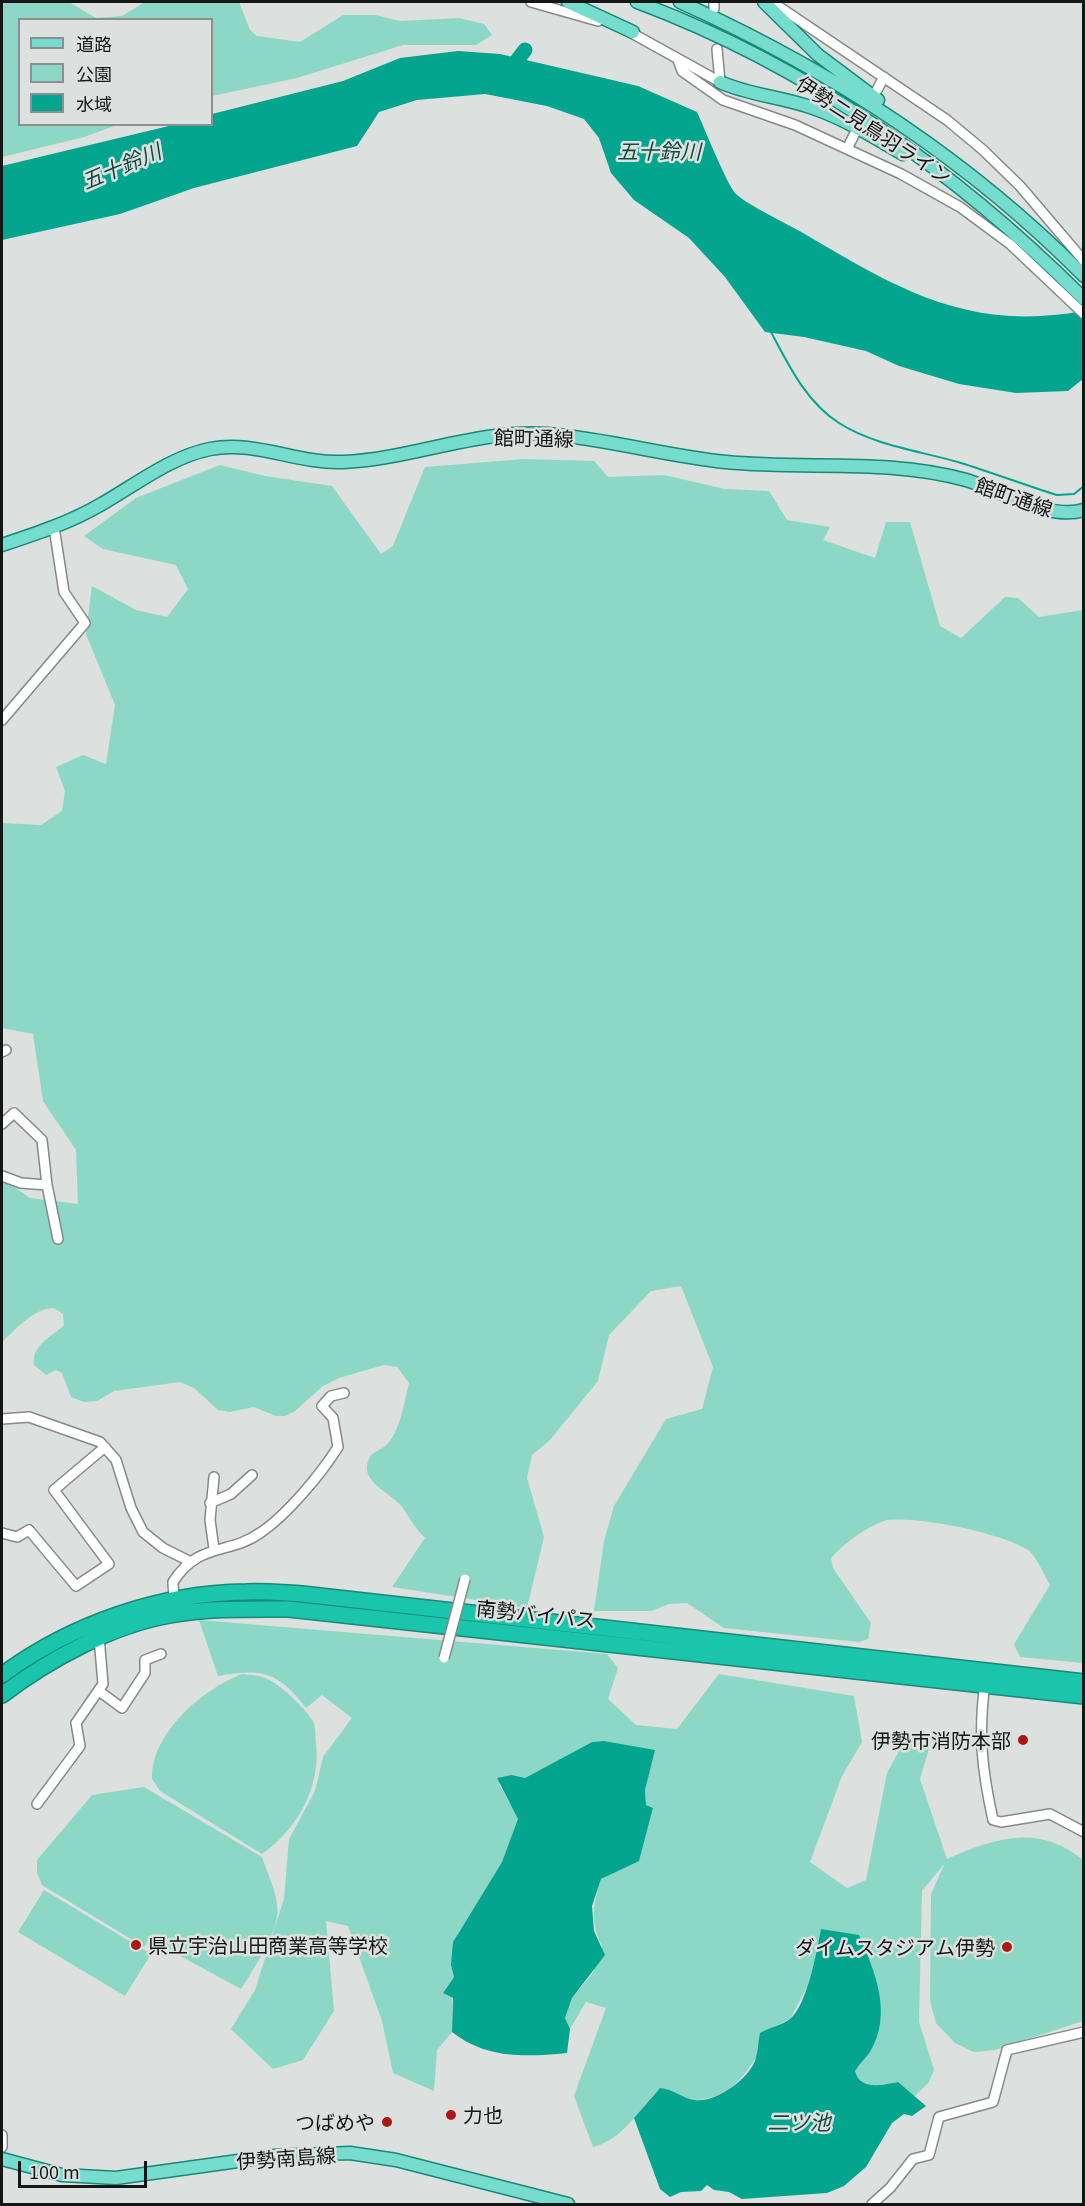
<!DOCTYPE html>
<html>
<head>
<meta charset="utf-8">
<style>
	body { margin:0 }
	#map { position:relative; width:1085px; height:2206px; overflow:hidden; background:#dce0df; font-family:Georgia,"Noto Sans JP",serif }
	canvas { display:block }
	.frame { position:absolute; inset:0; border:3px solid #151616; pointer-events:none }
	.legend { position:absolute; left:18px; top:18px; width:195px; height:108px; box-sizing:border-box; background:#dce0df; border:2px solid #8c8f8f; margin:0; padding:8px 10px; list-style:none; font-size:18px; color:#151616 }
	.legend li { display:flex; align-items:center; gap:12px; height:30px }
	.legend b { width:30px; border:2px solid #8c8f8f }
	.scale { position:absolute; left:18px; top:2161px; width:129px; height:27px; box-sizing:border-box; border:3px solid #151616; border-top:0; padding-left:8px; font-size:18px; line-height:21px; white-space:nowrap; color:#151616; -webkit-text-stroke:4px #dce0df; paint-order:stroke }
</style>
</head>
<body>
<div id="map">
<canvas width="1085" height="2206"></canvas>
<div class="frame"></div>
<ul class="legend">
<li><b style="height:8px;background:#76dccd"></b>道路</li>
<li><b style="height:16px;background:#8dd7c6"></b>公園</li>
<li><b style="height:16px;background:#03a58f"></b>水域</li>
</ul>
<div class="scale">100 m</div>
</div>
<script>
const c = document.querySelector('canvas').getContext('2d');
c.lineJoin = 'round';
function paint(path, color) { c.fillStyle = color; c.fill(path, 'evenodd'); }
function strokePath(path, color, width, dash) { c.strokeStyle = color; c.lineWidth = width; c.lineCap = dash ? 'butt' : 'round'; c.setLineDash(dash || []); c.stroke(path); }
function label(font, color, halo, rows, align = 'center') {
  c.font = font + ' Georgia,"Noto Sans JP",serif'; c.lineWidth = 5; c.setLineDash([]); c.textBaseline = 'middle'; c.strokeStyle = halo; c.fillStyle = color; for (const [text, x, y, turn = 0] of rows) {
    c.save(); c.translate(x, y); c.rotate((+turn || 0) * Math.PI / 180); c.textAlign = isNaN(turn) ? turn : align; if (halo) c.strokeText(text, 0, 0); c.fillText(text, 0, 0); c.restore();
  }
}
paint(new Path2D(`
	M 2,2 L 69,2 L 96,18 L 122,16 L 145,2 L 239,2 L 250,30 L 257,36 L 300,42 L 343,15 L 375,15 L 400,21 L 459,18 L 484,24 L 492,35 L 476,45 L 403,45 L 297,78 L 212,96 L 212,20 L 20,20 L 20,124 L 117,125 L 84,137 L 2,157 Z
	M 524,459 L 594,461 L 608,477 L 664,475 L 725,489 L 769,491 L 787,520 L 830,527 L 823,540 L 875,558 L 886,522 L 910,522 L 940,626 L 961,638 L 1005,597 L 1018,598 L 1039,617 L 1083,610 L 1083,1663 L 1020,1657 L 1014,1644 L 1050,1585 C 1044,1575 1037,1557 1028,1550 C 1002,1533 919,1516 888,1520 C 871,1523 842,1545 831,1558 L 833,1568 L 871,1623 L 868,1639 L 859,1642 L 724,1628 L 687,1603 L 669,1604 L 651,1611 L 594,1611 L 604,1541 L 614,1506 L 666,1419 L 702,1409 L 713,1367 L 681,1286 L 651,1291 L 609,1335 L 598,1381 L 550,1440 L 532,1455 L 527,1478 L 544,1537 L 527,1608 L 392,1587 L 425,1538 C 415,1528 410,1518 402,1507 C 390,1491 355,1481 371,1455 C 375,1452 379,1450 384,1447 C 400,1435 404,1402 409,1383 L 397,1367 L 384,1365 L 339,1378 L 323,1386 L 295,1411 L 285,1416 L 276,1416 L 254,1407 L 230,1412 L 218,1410 L 194,1388 L 180,1382 L 114,1391 L 97,1401 L 84,1402 L 71,1397 L 62,1373 L 56,1370 L 46,1375 L 34,1365 C 31,1345 52,1337 64,1325 L 63,1314 L 54,1308 C 34,1308 16,1329 2,1342 L 2,1178 L 30,1198 L 78,1204 L 76,1150 L 43,1101 L 33,1034 L 2,1028 L 2,823 L 41,825 L 62,811 L 65,791 L 56,767 L 83,755 L 106,764 L 115,705 L 86,634 L 92,586 L 136,610 L 167,617 L 188,589 L 176,565 L 103,549 L 84,536 L 136,498 L 220,465 L 265,476 L 332,486 L 381,554 L 393,546 L 425,467 Z
	M 199,1620 L 607,1654 L 618,1668 L 608,1699 L 636,1725 L 677,1729 L 719,1674 L 854,1696 L 862,1742 L 842,1776 L 810,1862 L 847,1888 L 866,1880 L 887,1773 L 906,1738 L 934,1732 L 920,1779 L 947,1859 C 994,1838 1039,1823 1083,1860 L 1083,2021 L 995,2050 L 974,2052 L 955,2043 L 936,2023 L 930,2001 L 931,1894 L 945,1863 L 922,1891 L 919,2022 L 934,2070 L 929,2082 L 914,2097 L 898,2082 C 883,2085 860,2091 855,2071 L 870,2052 L 881,2016 L 816,1956 L 808,1985 L 790,2019 C 758,2030 755,2094 699,2100 C 685,2101 674,2089 660,2088 C 639,2109 623,2140 593,2147 L 574,2096 L 606,2008 L 586,2002 L 570,2029 L 565,2018 L 572,1998 L 593,1973 L 602,1946 C 590,1922 593,1904 601,1879 L 639,1860 L 653,1808 L 646,1805 L 645,1790 L 654,1751 L 604,1741 L 592,1742 L 525,1778 L 512,1775 L 499,1784 L 519,1819 L 502,1862 L 457,1935 L 451,1965 L 454,1977 L 443,1993 L 452,1998 L 452,2032 L 437,2050 L 434,2091 L 393,2073 L 382,2021 L 348,1926 L 326,1921 L 334,2011 L 303,2060 L 273,2069 L 231,2029 L 255,1990 L 284,1899 L 289,1839 L 315,1791 L 323,1757 L 352,1718 L 322,1695 L 306,1708 C 278,1672 263,1668 218,1676 Z
	M 242,1674 C 249,1675 258,1675 265,1678 C 279,1683 305,1708 313,1721 C 316,1727 315,1737 316,1744 C 321,1787 297,1830 262,1854 L 160,1791 L 152,1779 C 151,1733 203,1689 242,1674 Z
	M 144,1787 L 262,1857 C 268,1875 280,1898 277,1917 C 275,1936 252,1972 241,1989 L 149,1939 L 144,1947 L 42,1885 L 37,1873 L 37,1860 L 92,1795 Z
	M 44,1890 L 151,1954 L 125,1996 L 18,1932 Z`), '#8dd7c6');
paint(new Path2D(`
	M 458,51 L 500,54 L 638,86 L 697,112 C 704,127 727,185 736,194 C 749,206 786,223 803,233 C 898,289 968,332 1083,311 L 1083,379 L 1068,391 L 1016,393 L 959,384 L 899,366 L 866,351 L 804,337 L 765,332 L 725,277 L 689,238 L 634,200 L 611,173 L 599,138 L 584,119 L 547,106 L 485,94 L 417,100 L 379,112 L 357,146 L 194,188 L 120,214 L 2,240 L 2,166 L 173,125 L 212,124 L 212,114 L 343,81 L 400,58 Z
	M 604,1741 L 655,1750 L 645,1790 L 646,1805 L 653,1808 L 639,1861 L 601,1879 L 592,1906 L 594,1931 L 605,1955 L 572,1998 L 565,2018 L 570,2029 L 567,2053 C 524,2057 487,2059 452,2032 L 453,1998 L 443,1993 L 454,1977 L 451,1965 L 453,1942 L 502,1862 L 518,1819 L 497,1778 L 512,1775 L 525,1778 L 592,1742 Z
	M 821,1929 L 859,1935 C 875,1971 893,2014 870,2052 C 866,2058 859,2064 855,2071 C 860,2091 883,2085 898,2082 L 926,2106 L 912,2116 L 904,2114 L 892,2123 L 866,2167 L 844,2186 L 827,2193 L 742,2199 L 729,2192 L 714,2190 L 707,2185 L 701,2191 L 681,2192 L 670,2197 L 660,2189 L 634,2118 L 660,2088 C 674,2089 681,2098 695,2100 C 714,2103 744,2082 753,2065 C 758,2057 758,2042 760,2033 C 768,2028 783,2025 790,2019 C 807,2005 817,1951 821,1929 Z`), '#03a58f');
strokePath(new Path2D(`
	M 771,332 C 788,364 806,402 839,423 C 875,446 921,451 961,463 C 993,473 1025,485 1057,495 L 1074,494 L 1084,486`), '#03a58f', 2);
strokePath(new Path2D(`
	M 509,71 L 525,50`), '#03a58f', 15);
const minor = new Path2D(`
	M 531,2 L 598,21
	M 714,2 L 714,9
	M 772,2 L 947,120 L 983,150 L 1020,186 L 1084,261
	M 628,31 L 720,82
	M 717,49 L 720,82
	M 678,60 L 682,71 L 723,100 L 795,125 L 901,174 L 960,207 L 1010,244 L 1084,314
	M 877,90 L 884,77
	M 847,149 L 855,133
	M 2,720 L 85,623 L 64,592 L 54,527
	M 2,1052 L 6,1050
	M 2,1124 L 14,1113 L 42,1140 L 47,1185
	M 2,1176 L 21,1183 L 47,1185 L 58,1239
	M 2,1419 L 29,1417 L 100,1442 L 116,1460 L 131,1508 L 143,1532 L 163,1548 L 191,1562
	M 210,1503 L 231,1494 L 252,1475
	M 2,1533 L 17,1537 L 29,1530 L 76,1586 L 109,1564 L 54,1490 L 105,1447
	M 214,1549 L 210,1520 L 214,1477
	M 174,1600 L 173,1582 C 198,1542 229,1555 260,1533 C 287,1515 321,1474 338,1447 L 333,1418 L 322,1406 L 331,1396 L 344,1393
	M 985,1683 C 978,1734 982,1770 993,1820 L 1001,1822 L 1050,1814 L 1084,1832
	M 99,1691 L 122,1708 L 145,1673 L 145,1660 L 161,1654
	M 37,1804 L 80,1746 L 76,1723 L 103,1684 L 99,1637
	M 2,2135 L 2,2147
	M 872,2204 L 890,2188 L 913,2159 L 929,2155 L 939,2117 L 993,2102 L 1007,2050 L 1084,2032`);
const major = new Path2D(`
	M 568,2 L 633,32
	M 637,2 C 806,65 957,172 1084,299
	M 680,2 C 829,69 968,159 1084,276
	M 764,2 L 818,55 L 878,100
	M 720,82 C 749,95 782,97 813,108 C 845,119 874,137 903,154
	M 2,545 C 35,534 69,523 100,505 C 134,486 170,457 210,449 C 255,440 298,464 343,462 C 412,459 478,429 548,434 C 608,439 666,456 726,462 C 806,470 888,458 966,480 C 1000,490 1049,521 1084,510
	M 2,2159 L 62,2175 L 116,2178 L 274,2156 L 350,2153 L 396,2160 L 568,2204`);
const highway = new Path2D(`
	M 2,1675 C 71,1624 160,1593 246,1592 C 265,1591 283,1593 302,1594 L 1084,1682
	M 2,1695 C 48,1660 112,1625 170,1615 C 209,1608 249,1609 289,1609 L 1084,1696`);
strokePath(minor, '#858988', 12);
strokePath(major, '#188877', 15);
strokePath(highway, '#188877', 18);
strokePath(minor, '#fff', 9);
strokePath(major, '#76dccd', 12);
strokePath(highway, '#1ac5ab', 15);
const minorBridge = new Path2D(`
	M 444,1658 L 465,1579`);
strokePath(minorBridge, '#858988', 12, []);
strokePath(minorBridge, '#fff', 9);
for (const [x, y, r, color] of [
	[1023,1740,6,"#ab1914"],
	[136,1945,6,"#ab1914"],
	[1007,1947,6,"#ab1914"],
	[451,2115,6,"#ab1914"],
	[387,2122,6,"#ab1914"]
]) { const dot = new Path2D(); dot.arc(x, y, r, 0, 2 * Math.PI); c.fillStyle = color; c.fill(dot); strokePath(dot, '#dce0df', 2); }
label('20px', '#151616', '#dce0df', [
	["伊勢二見鳥羽ライン",874,130,33],
	["館町通線",534,438,1],
	["館町通線",1014,497,19],
	["南勢バイパス",536,1614,6],
	["伊勢南島線",286,2158,-4]
]);
label('20px', '#151616', '#dce0df', [
	["伊勢市消防本部",1011,1740],
	["県立宇治山田商業高等学校",148,1945,"left"],
	["ダイムスタジアム伊勢",995,1947],
	["力也",463,2115,"left"],
	["つばめや",375,2122]
], 'right');
label('italic 21px', '#124a40', '#dce0df', [
	["五十鈴川",659,151],
	["五十鈴川",121,166,-23],
	["二ツ池",799,2122]
]);
</script>
</body>
</html>
